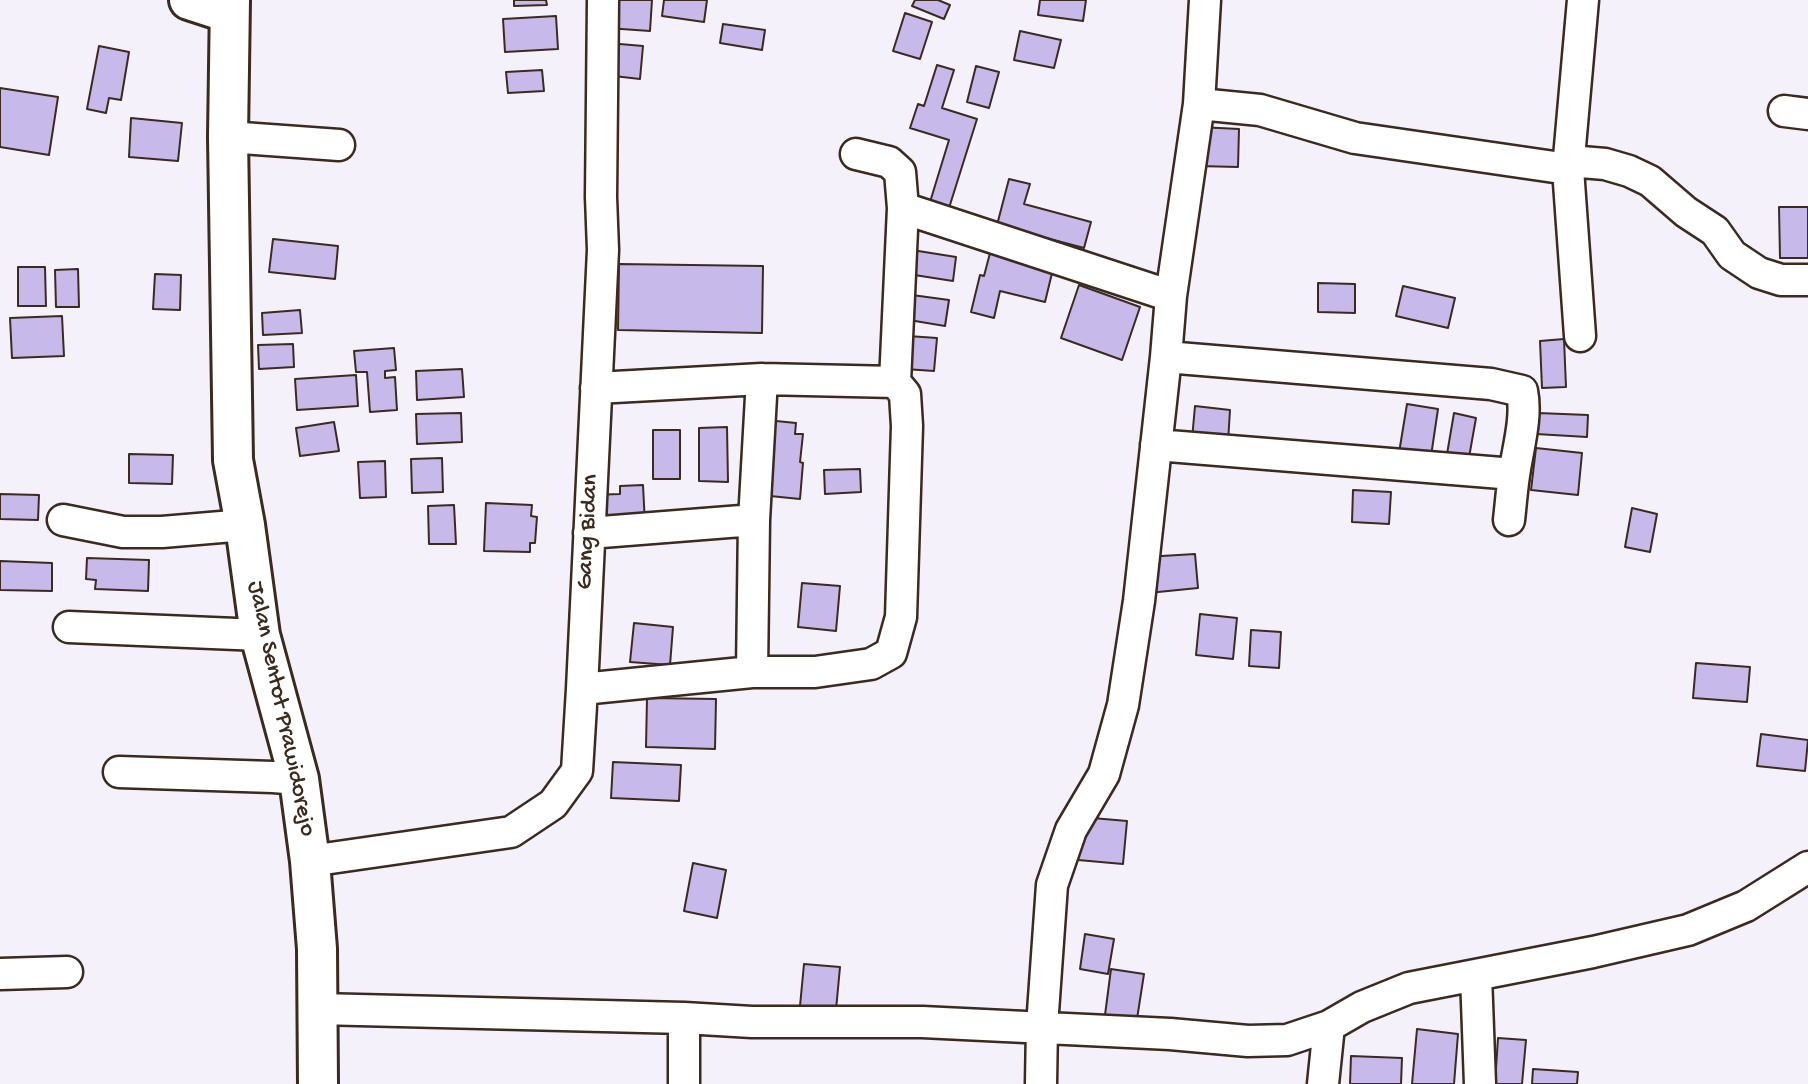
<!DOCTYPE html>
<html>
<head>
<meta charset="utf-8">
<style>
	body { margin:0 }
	canvas { display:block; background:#f4f1fb }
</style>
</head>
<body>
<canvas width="1808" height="1084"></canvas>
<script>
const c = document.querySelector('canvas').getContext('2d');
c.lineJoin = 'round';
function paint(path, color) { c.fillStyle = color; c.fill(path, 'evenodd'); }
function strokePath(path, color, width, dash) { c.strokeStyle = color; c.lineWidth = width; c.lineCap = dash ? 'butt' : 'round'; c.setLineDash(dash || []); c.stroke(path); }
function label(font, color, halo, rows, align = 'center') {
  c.font = font + ' "Gochi Hand",sans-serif'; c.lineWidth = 5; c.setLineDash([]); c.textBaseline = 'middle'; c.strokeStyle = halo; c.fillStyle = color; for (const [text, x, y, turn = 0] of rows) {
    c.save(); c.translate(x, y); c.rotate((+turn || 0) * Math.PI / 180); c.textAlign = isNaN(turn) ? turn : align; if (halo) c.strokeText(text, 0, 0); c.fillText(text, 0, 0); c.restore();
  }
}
const building = new Path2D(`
	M 514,0 L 546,0 L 547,5 L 514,6 Z
	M 609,0 L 652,0 L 650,31 L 607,28 Z
	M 664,0 L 707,0 L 704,22 L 662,16 Z
	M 915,0 L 938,0 L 950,5 L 944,19 L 912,6 Z
	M 1040,0 L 1086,0 L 1083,21 L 1038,15 Z
	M 905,13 L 932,22 L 920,59 L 893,51 Z
	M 556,16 L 558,49 L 505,52 L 503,19 Z
	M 723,24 L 765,30 L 762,50 L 720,43 Z
	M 1020,31 L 1061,40 L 1054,68 L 1014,60 Z
	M 608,43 L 643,46 L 640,79 L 605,75 Z
	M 99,46 L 129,52 L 121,100 L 109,98 L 106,113 L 87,109 Z
	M 937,65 L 954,70 L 942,108 L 977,119 L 949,208 L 930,202 L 949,140 L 910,128 L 918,104 L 924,106 Z
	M 976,66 L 999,72 L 989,108 L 967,102 Z
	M 542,70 L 544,91 L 508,93 L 506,72 Z
	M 0,88 L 58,97 L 49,155 L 0,147 Z
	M 131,118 L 182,123 L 178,161 L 129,157 Z
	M 1199,127 L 1239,129 L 1238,167 L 1198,166 Z
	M 1009,179 L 1030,184 L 1024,204 L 1091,222 L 1084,248 L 997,225 Z
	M 1779,207 L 1808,207 L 1808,258 L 1780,258 Z
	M 273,239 L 338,246 L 335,279 L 269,272 Z
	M 912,250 L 956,257 L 953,281 L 908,274 Z
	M 990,253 L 1053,269 L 1045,302 L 1000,291 L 994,318 L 971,312 L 980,275 L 984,276 Z
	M 619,264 L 763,266 L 762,333 L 618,330 Z
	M 18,267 L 45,267 L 46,306 L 18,306 Z
	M 78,269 L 79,307 L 56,307 L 55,270 Z
	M 155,274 L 181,275 L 180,310 L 153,309 Z
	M 1318,283 L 1355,284 L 1355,313 L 1318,312 Z
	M 1079,285 L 1140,307 L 1122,360 L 1061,338 Z
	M 1403,286 L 1455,298 L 1448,328 L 1396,316 Z
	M 912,295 L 949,300 L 945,326 L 909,320 Z
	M 300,310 L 302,333 L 263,335 L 262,313 Z
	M 62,316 L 64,356 L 12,358 L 10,318 Z
	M 908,336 L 937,338 L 934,371 L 905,369 Z
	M 1564,339 L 1566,387 L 1542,388 L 1540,341 Z
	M 293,344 L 294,367 L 259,369 L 258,345 Z
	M 394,348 L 396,370 L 385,371 L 385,378 L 395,377 L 397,410 L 370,412 L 367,372 L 356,372 L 354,351 Z
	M 462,369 L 464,397 L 417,400 L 416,371 Z
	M 356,375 L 358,406 L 297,410 L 295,379 Z
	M 1407,404 L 1438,409 L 1430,463 L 1398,459 Z
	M 1195,406 L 1230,410 L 1228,442 L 1192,439 Z
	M 461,413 L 462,442 L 417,444 L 416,414 Z
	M 1454,413 L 1476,418 L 1468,463 L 1446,460 Z
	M 1538,413 L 1588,415 L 1587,437 L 1536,434 Z
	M 766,420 L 796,423 L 795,434 L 803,434 L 800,462 L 803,463 L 800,499 L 760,495 Z
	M 334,422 L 339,451 L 300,456 L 296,428 Z
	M 727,427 L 728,482 L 699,481 L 699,428 Z
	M 653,430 L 680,430 L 680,479 L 653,479 Z
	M 1536,448 L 1582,453 L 1578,495 L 1531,490 Z
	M 129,454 L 173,455 L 172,484 L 129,483 Z
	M 442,458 L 443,492 L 412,493 L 411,459 Z
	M 385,461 L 386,497 L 360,498 L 358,462 Z
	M 860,469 L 861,492 L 825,494 L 824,470 Z
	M 643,485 L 645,524 L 593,527 L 592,495 L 620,494 L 620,486 Z
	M 1353,490 L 1391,492 L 1389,524 L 1352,522 Z
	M 0,494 L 39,495 L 38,520 L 0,519 Z
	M 486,503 L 532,505 L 531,516 L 537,517 L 535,543 L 530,543 L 530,552 L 484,551 Z
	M 454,505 L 456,544 L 429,544 L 428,506 Z
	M 1632,508 L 1657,514 L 1650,552 L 1625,547 Z
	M 1195,554 L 1198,588 L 1148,593 L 1145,557 Z
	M 87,558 L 149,560 L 148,591 L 95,589 L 96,580 L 86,579 Z
	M 0,561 L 52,563 L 52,591 L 0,590 Z
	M 802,583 L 840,586 L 836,631 L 798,627 Z
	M 1200,614 L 1237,618 L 1233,659 L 1196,655 Z
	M 634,623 L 673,627 L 670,665 L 630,662 Z
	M 1251,630 L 1281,632 L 1279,668 L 1249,666 Z
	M 1696,663 L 1750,667 L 1747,702 L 1693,698 Z
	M 647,698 L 716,699 L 715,749 L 646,747 Z
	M 1761,734 L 1808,740 L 1805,771 L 1757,766 Z
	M 613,762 L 681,765 L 679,801 L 611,798 Z
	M 1081,817 L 1127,821 L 1123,864 L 1078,860 Z
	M 693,863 L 726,870 L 717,918 L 684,911 Z
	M 1085,934 L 1114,939 L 1108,974 L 1080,969 Z
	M 804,964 L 840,967 L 836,1010 L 800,1006 Z
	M 1111,969 L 1144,974 L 1137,1019 L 1105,1015 Z
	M 1417,1029 L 1458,1034 L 1454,1084 L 1412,1084 Z
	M 1498,1038 L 1526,1040 L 1522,1084 L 1495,1084 Z
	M 1351,1056 L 1402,1058 L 1401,1084 L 1350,1084 Z
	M 1533,1069 L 1578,1072 L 1577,1084 L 1532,1084 Z`);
paint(building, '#c7baeb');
strokePath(building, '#3b2a1e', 2);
const street = new Path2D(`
	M 1199,104 L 1260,110 L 1355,138 L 1568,169
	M 1784,111 L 1808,114
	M 228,137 L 339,145
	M 856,154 L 889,162 L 900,172 L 903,208
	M 1569,161 L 1605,164 L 1629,171 L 1650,181 L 1686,212 L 1715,231 L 1732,255 L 1759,273 L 1781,280 L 1808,280
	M 1580,336 L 1568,169 L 1583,0
	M 1166,357 L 1491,384 L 1522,391 C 1527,416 1519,444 1515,469 C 1512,486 1511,503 1509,520
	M 895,382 L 903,208 L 1171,296
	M 1156,445 L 1514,474
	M 63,520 L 123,532 L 162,532 L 245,525
	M 589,533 L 754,520 L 762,379
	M 69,627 L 260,635
	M 752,672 L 754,520
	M 582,689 L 752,672 L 815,672 L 871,664 L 891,653 L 901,617 L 907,426 L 905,394 L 895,382 L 762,379 L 596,388
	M 119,772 L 273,777 L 299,779
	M 310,861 L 511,832 L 553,804 L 577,771 L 582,689 L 603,250 L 601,197 L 603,0
	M 0,974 L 67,972
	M 1476,975 L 1480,1084
	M 318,1009 L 684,1018 L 752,1022 L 922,1022 L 1170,1034 L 1248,1041 L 1287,1040 L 1329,1026 L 1362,1007 L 1409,988 L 1593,952 L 1688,930 L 1746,906 L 1808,867
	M 684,1084 L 684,1018
	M 1041,1084 L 1042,1026 L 1052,885 L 1071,830 L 1104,774 L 1123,705 L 1139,601 L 1166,357 L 1171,296 L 1199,104 L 1205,0
	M 1323,1084 L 1329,1026`);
const secondary = new Path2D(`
	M 189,0 L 229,13
	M 230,0 L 228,137 L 233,460 L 245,525 L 260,635 L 299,779 L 310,861 L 317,949 L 318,1084`);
strokePath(street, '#3b2a1e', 35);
strokePath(secondary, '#3b2a1e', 44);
strokePath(street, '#fff', 30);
strokePath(secondary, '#fff', 38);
label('24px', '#3b2a1e', '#fff', [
	["Gang Bidan",589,532,-87],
	["Jalan Sentot Prawidorejo",280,709,78]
]);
</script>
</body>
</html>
